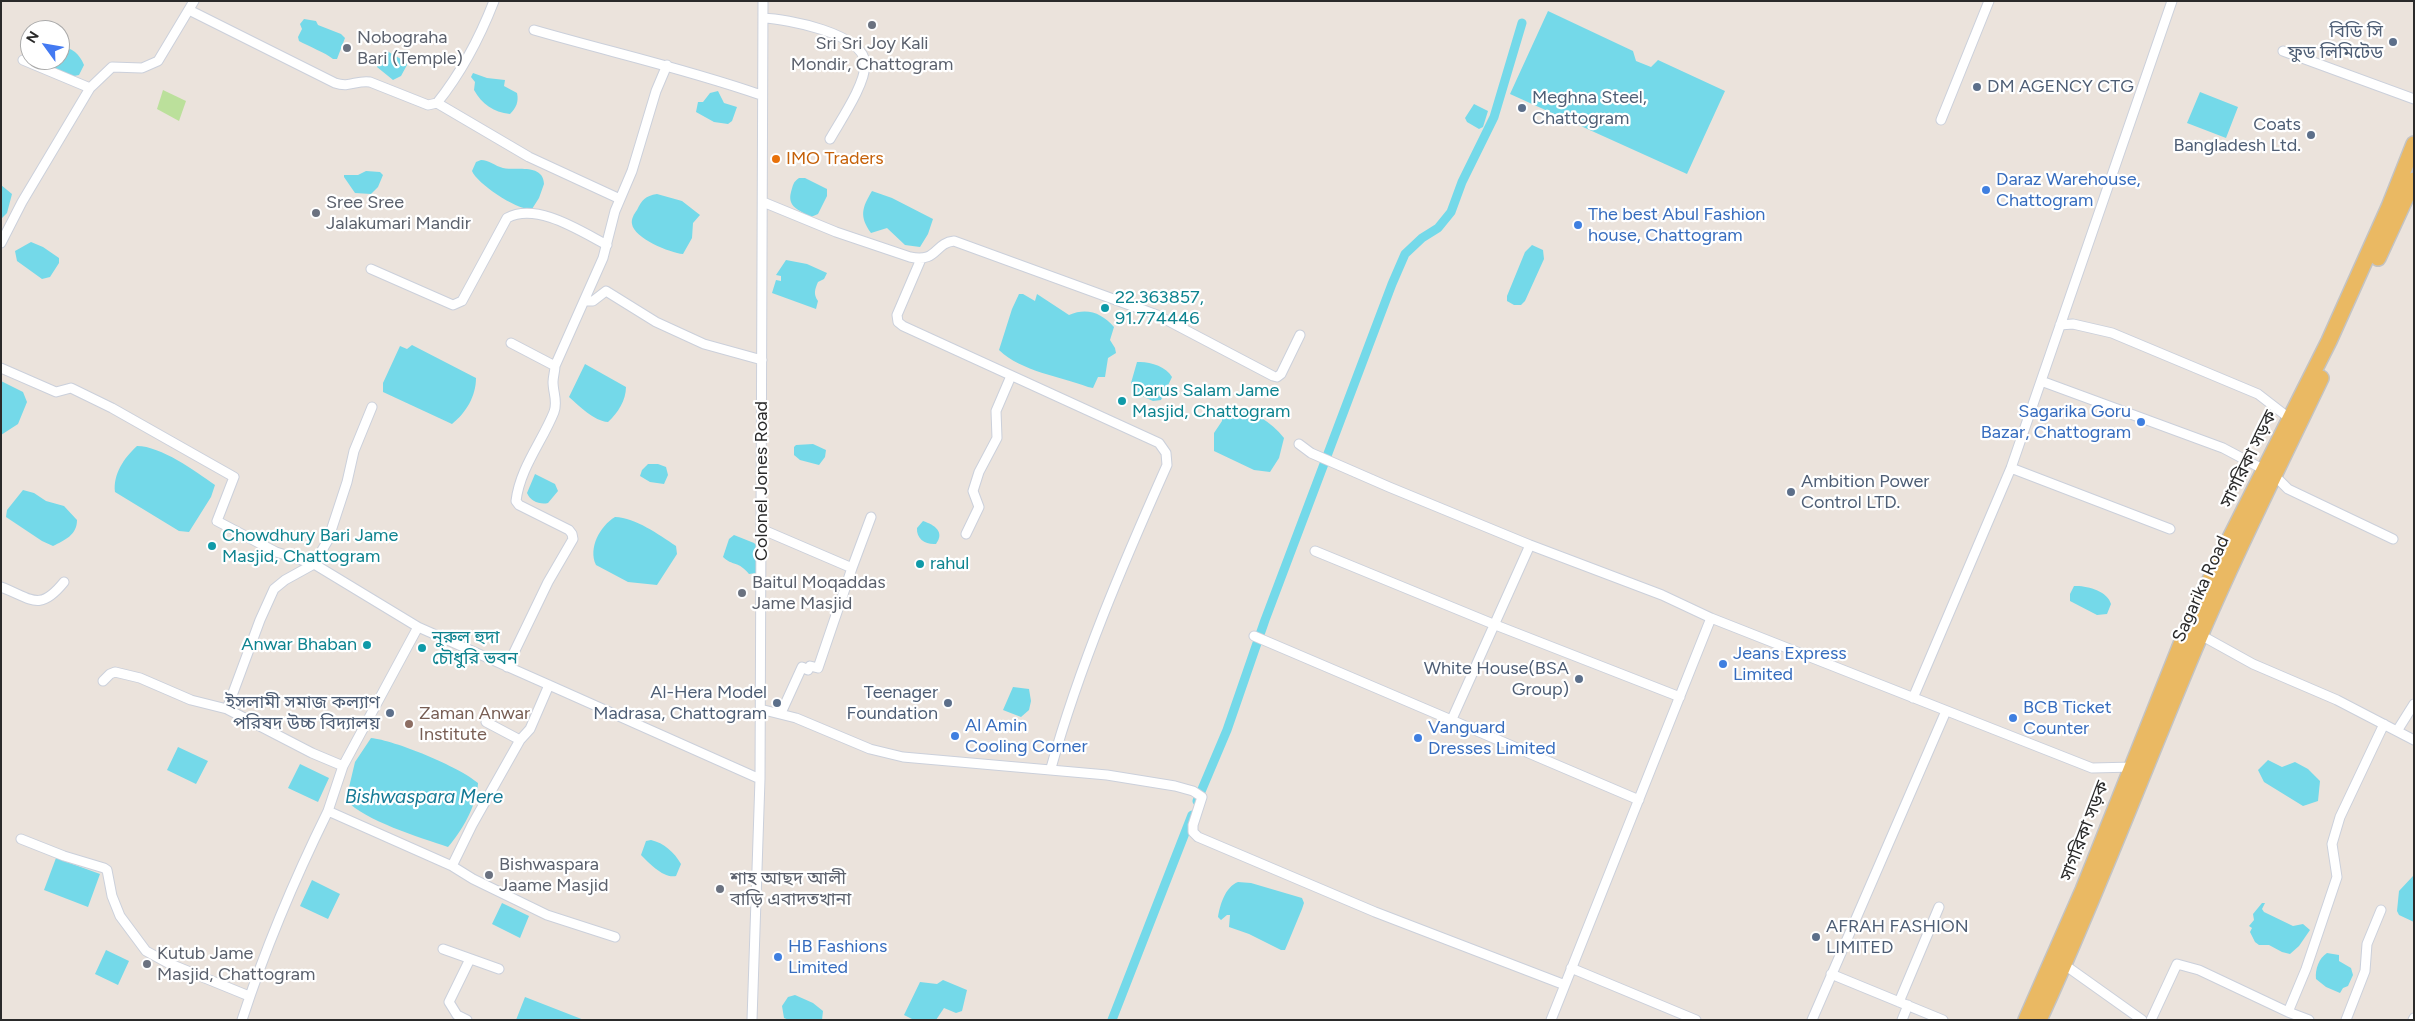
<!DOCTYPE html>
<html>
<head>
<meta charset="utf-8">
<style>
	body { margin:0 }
	#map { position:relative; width:2415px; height:1021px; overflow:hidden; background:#ebe3dc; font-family:Figtree,sans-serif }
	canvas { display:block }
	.frame { position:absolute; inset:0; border:2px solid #2a2a2a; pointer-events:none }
	.north { position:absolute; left:20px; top:20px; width:50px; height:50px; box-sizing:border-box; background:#fff; border:1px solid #aaa; border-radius:50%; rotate:302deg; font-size:14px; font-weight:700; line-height:20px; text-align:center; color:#2a2a2a }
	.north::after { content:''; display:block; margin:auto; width:18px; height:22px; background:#437af2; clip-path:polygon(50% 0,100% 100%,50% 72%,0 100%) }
</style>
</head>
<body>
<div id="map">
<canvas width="2415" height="1021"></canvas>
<div class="frame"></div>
<div class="north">N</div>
</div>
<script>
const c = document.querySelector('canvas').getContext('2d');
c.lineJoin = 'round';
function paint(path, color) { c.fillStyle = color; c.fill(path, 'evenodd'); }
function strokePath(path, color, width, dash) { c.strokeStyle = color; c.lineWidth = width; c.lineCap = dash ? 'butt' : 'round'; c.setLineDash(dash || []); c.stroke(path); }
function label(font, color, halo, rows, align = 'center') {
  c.font = font + ' Figtree,"Noto Sans Bengali",sans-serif'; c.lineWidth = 4.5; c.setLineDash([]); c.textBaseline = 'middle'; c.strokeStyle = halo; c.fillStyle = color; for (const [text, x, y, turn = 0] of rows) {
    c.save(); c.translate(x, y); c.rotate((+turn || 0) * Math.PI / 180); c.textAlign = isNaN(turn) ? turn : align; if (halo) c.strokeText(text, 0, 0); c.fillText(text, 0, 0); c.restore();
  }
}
paint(new Path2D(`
	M 163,90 L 186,101 L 179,121 L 157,109 Z`), '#bbe09b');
paint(new Path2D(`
	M 1548,11 L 1633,51 L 1636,61 L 1651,67 L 1658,60 L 1725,91 L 1687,174 L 1510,94 Z
	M 304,19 L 316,21 L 318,25 L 341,34 L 345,38 L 337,59 L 333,59 C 326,53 308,46 299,41 L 298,37 L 302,29 L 300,24 Z
	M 60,45 C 73,49 79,53 84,65 L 79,75 L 69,77 L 42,66 L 39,60 L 60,60 Z
	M 387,51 L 406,62 L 407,65 L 401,76 L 393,80 L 377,67 Z
	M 473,73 L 487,78 L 505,80 L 504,86 L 517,93 C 519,102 516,108 510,114 C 493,112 482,104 474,90 L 475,82 L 471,77 Z
	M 718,91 L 724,103 L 737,107 L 732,121 L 728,124 L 714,122 L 696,112 L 698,102 L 703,102 L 710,93 Z
	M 2200,92 L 2238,107 L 2226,138 L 2187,123 Z
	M 1474,104 L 1488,111 L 1483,127 L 1479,129 L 1467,122 L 1465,118 Z
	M 481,160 C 489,160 495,166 503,168 C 516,171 543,163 544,184 L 539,198 L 532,209 C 520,212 477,184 472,171 L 476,162 Z
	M 366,171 L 380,172 L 383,175 L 378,187 L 371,194 L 355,193 L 344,177 L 344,175 L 358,175 Z
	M 799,178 L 805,178 L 827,189 L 827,196 L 818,214 L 811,217 C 799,210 787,207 791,192 C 793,185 793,182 799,178 Z
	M 1,185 L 12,194 L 7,213 L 1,219 Z
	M 872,191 L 892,198 L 933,219 L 928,234 L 920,247 L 905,245 L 887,228 L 871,233 C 859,216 862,208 872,191 Z
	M 657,194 L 682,201 L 700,215 L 693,223 L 692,238 L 683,254 C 670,253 634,238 632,224 C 631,219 634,214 637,210 C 642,200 645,196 657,194 Z
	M 31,242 L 43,247 L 59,258 L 59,263 L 50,277 L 42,279 L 17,261 L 15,251 Z
	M 1532,245 L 1543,250 L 1544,259 L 1525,301 L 1521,305 L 1514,305 L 1507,301 L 1507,296 L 1525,252 Z
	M 786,260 L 807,264 L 827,273 L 824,279 L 818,282 C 815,289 813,294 818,301 L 816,309 L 772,293 L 776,280 L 781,281 L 781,276 L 776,275 Z
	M 1019,294 L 1023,294 L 1035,301 L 1037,294 L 1069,315 C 1087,307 1102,313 1114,327 L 1110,340 L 1115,348 L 1116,353 L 1108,358 L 1105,377 L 1098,377 L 1093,388 L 1088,387 C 1060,376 1022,372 999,350 L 1012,309 Z
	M 412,345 L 476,378 C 476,396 466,413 452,424 L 383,392 L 383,383 L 400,346 L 407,349 Z
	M 1137,362 C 1149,361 1166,366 1172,377 L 1161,400 L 1153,401 L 1133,392 L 1131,383 Z
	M 585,364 L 626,387 C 626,400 618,413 608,422 C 594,421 579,406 569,397 Z
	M 1,381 L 23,392 L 27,402 L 18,424 L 1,435 Z
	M 1233,405 C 1253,412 1271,421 1284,438 L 1279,458 L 1270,472 L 1254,470 L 1214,451 L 1214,433 L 1222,421 L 1223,409 Z
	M 813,444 L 826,450 L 825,457 L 819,465 L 800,460 L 794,455 L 794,447 L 796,445 Z
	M 137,446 C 161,446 195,471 215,485 L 211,497 L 189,532 L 179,531 L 115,492 C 113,474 124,458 137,446 Z
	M 648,464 L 658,464 L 666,467 L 668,475 L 664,484 L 650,482 L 640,476 L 642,470 Z
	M 535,474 L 555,484 L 558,491 L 548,503 C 540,505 530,501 527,493 Z
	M 23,490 L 34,493 L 46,501 L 64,506 L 77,520 C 77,535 65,540 53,546 L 42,541 L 6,517 L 7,510 Z
	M 615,517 C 636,518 658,534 676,546 L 677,554 L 657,585 L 628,582 L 596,565 C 588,548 600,526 615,517 Z
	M 923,521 C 935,525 945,532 936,544 C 926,545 916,539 917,528 Z
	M 734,535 L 754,543 L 758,547 L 756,573 L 749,574 C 739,561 732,566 723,557 L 729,539 Z
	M 2074,586 C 2086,585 2108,591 2111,604 L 2107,614 L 2097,615 L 2070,601 L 2070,594 Z
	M 1013,687 L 1029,689 L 1031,701 L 1029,710 L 1021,717 L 1003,710 Z
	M 371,738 C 394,740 460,767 478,783 C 477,805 462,831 448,847 C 419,837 365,821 346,800 L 355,762 Z
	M 178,747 L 208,761 L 196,784 L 167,770 Z
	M 2268,760 L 2282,767 L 2295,762 L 2308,769 L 2320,781 L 2318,801 L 2303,806 L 2264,782 L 2258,770 Z
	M 300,764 L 329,778 L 318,802 L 288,788 Z
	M 651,840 C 664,843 674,852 681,864 L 676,876 C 664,879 649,863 641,855 L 646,841 Z
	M 56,858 L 100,874 L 88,907 L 44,890 Z
	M 2413,876 L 2414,876 L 2414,922 L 2399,915 L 2397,911 L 2399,891 Z
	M 312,880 L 340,894 L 328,919 L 300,906 Z
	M 1238,882 L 1251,883 L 1302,898 L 1304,903 L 1302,909 L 1285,950 L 1281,950 L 1249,934 L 1229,927 L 1230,915 L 1227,915 L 1221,920 L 1218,917 C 1220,905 1225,887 1238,882 Z
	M 502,903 L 529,916 L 520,938 L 492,924 Z
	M 2262,903 L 2265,903 L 2262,909 L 2264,912 L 2293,926 L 2303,924 L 2310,930 L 2299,946 L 2290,954 L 2282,952 L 2269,945 L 2259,945 L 2255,942 L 2250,932 L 2252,928 L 2249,926 L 2254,920 L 2253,914 Z
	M 106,950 L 129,961 L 118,985 L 95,974 Z
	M 2327,953 L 2339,955 L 2339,961 L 2351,968 L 2353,975 L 2348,986 L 2343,988 L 2340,993 L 2326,987 L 2316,979 C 2315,969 2319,958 2327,953 Z
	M 943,980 L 967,990 L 962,1011 L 956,1013 L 944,1008 L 936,1020 L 914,1020 L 904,1015 L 920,982 L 937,984 Z
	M 795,995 L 813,1003 L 823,1011 L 822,1020 L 789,1020 L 784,1018 L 782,1006 L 788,997 Z
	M 525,997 L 584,1020 L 516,1020 Z`), '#74d9e9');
strokePath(new Path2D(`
	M 1197,801 L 1227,730 L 1265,620 L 1392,284 L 1405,254 L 1422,238 L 1438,228 L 1451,212 L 1462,182 L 1494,117 L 1522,23
	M 1112,1020 L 1192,815`), '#74d9e9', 9);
const minor = new Path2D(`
	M 189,10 L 335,83 C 350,88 356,80 370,82 L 428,105 L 437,103 L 529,157 L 620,199
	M 763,18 C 787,19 863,33 865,63 C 866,84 840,121 830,139
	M 534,30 C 610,52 687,69 761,95
	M 2283,51 L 2414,99
	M 23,60 L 90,88
	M 437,103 C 461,73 480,37 494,1
	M 1941,120 L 1989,1
	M 763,202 L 836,232 L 910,257 C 938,263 934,243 954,241 L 1157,315 L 1273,376 L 1277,377 L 1281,374 L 1300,335
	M 1,243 L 22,202 L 90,88 L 112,67 L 142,68 L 158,61 L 194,1
	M 921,259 L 897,315 L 898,322 L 903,326 L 1159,443 L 1166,453 L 1167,465 C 1123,564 1080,664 1051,768
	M 371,269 L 453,305 L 462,301 L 507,218 C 537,202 580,231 607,245
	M 586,301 L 593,301 L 606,291 L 656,322 L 704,344 L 762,360
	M 2060,325 L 2073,324 L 2112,333 L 2258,394 L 2289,418
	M 511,343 L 555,366
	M 1,368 L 56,392 L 71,388 L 112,408 L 234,477 L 217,521 L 276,552 L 314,564 L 418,627
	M 2041,381 L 2223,448 L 2274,475 L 2288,489 L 2393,539
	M 1299,444 L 1311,453 L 1389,487 L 1530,545 L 1662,595 L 1711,618 L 2092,768 L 2134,767
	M 2011,468 L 2170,529
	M 761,529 L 852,568 L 871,517
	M 966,534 L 979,507 L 973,491 L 979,472 L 997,438 L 996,411 L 1011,376
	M 1315,551 L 1493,624 L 1680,697
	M 1,587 C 31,598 39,613 64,582
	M 2197,633 L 2253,664 L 2337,700 L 2414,740
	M 1254,636 L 1639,800
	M 507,667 L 548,582 L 573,539 L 572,534 L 569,530 L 519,505 L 516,501 C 520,468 542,442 554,412 C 558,401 553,393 553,382 C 553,377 555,371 555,366 L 603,258 L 615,211 L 632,171 L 656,91 L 667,65
	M 103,681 L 110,674 L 115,672 L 140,678 L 191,700 L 227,709 L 312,753 L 343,766 L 418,627 L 549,685
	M 1913,698 L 2011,468 L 2172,1
	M 227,709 L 260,620 L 274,589 L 285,580 L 314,564 L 328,540 L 347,482 L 354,451 L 372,407
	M 760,709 L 796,718 L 870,749 L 903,757 L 1107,775 L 1175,786 L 1193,791 L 1202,797 L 1193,825 L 1193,832 L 1198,837 L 1375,912 L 1565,985
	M 781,713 L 802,667 L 808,670 L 810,666 L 818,668 L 852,568
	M 1452,719 L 1530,545
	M 486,722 L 520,740 L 530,729 L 549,685 L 760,779
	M 2397,731 L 2414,704
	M 343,766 L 328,811 L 452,866 L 473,879 L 547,915 L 615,937
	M 21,839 L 64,856 L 104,868 L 107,870 L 112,896 L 120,916 L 146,951 L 168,963 L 249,996
	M 452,866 L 472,825 L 520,740
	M 443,949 L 499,969
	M 2062,963 L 2142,1020
	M 1571,968 L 1696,1020
	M 1831,974 L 1943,1020
	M 1899,1002 L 1939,907
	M 2288,1012 L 2309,1020
	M 242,1020 C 265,949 295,878 328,811
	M 467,1020 L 457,1015 L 449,1002 L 470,959
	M 752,1020 L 760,779 L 763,1
	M 1551,1020 L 1711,618
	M 1812,1020 L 1946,711
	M 1902,1020 L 1908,1005
	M 2151,1020 L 2177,964 L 2199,970 L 2288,1012 L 2306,969 L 2337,877 L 2332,844 L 2340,817 L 2384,724
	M 2346,1020 L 2365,971 L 2367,944 L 2381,910
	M 2413,1020 L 2414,1018`);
const primary = new Path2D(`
	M 2378,258 L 2414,180
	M 2026,1020 L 2083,890 L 2187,629 L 2224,550 L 2329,341 L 2389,207 L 2414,144
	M 2039,1020 C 2097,894 2146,763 2200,636 C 2237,549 2280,464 2321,378`);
strokePath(minor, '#cbd0db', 11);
strokePath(primary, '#c3c3c3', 18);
strokePath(minor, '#fff', 9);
strokePath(primary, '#eab963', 15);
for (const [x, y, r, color] of [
	[872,25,5,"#6b7280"],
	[2393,42,5,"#5c6f8a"],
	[347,48,5,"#6b7280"],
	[1977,87,5,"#5c6f8a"],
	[1522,108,5,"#5c6f8a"],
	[2311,135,5,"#5c6f8a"],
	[776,159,5,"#e8710a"],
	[1986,190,5,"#3f7fe0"],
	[316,213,5,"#6b7280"],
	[1578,225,5,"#3f7fe0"],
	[1105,308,5,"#0f9aa8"],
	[1122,401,5,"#0f9aa8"],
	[2141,422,5,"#3f7fe0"],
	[1791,492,5,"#5c6f8a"],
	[212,546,5,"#0f9aa8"],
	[920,564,5,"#0f9aa8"],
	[742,593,5,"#6b7280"],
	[367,645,5,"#0f9aa8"],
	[422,648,5,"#0f9aa8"],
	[1723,664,5,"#3f7fe0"],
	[1579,679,5,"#5c6f8a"],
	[777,703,5,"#5c6f8a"],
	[948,703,5,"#5c6f8a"],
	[390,713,5,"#5c6f8a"],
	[2013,718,5,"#3f7fe0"],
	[409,724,5,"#8d6e63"],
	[955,736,5,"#3f7fe0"],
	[1418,738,5,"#3f7fe0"],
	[489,875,5,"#6b7280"],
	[720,889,5,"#6b7280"],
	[1816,937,5,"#5c6f8a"],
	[778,957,5,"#3f7fe0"],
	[147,964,5,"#6b7280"]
]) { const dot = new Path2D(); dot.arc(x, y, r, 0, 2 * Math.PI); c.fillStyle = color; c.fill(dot); strokePath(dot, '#fff', 2); }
label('18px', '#4e5e75', '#fff', [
	["বিডি সি",2383,32],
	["ফুড লিমিটেড",2383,53],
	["DM AGENCY CTG",1987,87,"left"],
	["Meghna Steel,",1532,98,"left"],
	["Chattogram",1532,119,"left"],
	["Coats",2301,125],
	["Bangladesh Ltd.",2301,146],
	["Ambition Power",1801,482,"left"],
	["Control LTD.",1801,503,"left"],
	["White House(BSA",1569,669],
	["Group)",1569,690],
	["Al-Hera Model",767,693],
	["Madrasa, Chattogram",767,714],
	["Teenager",938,693],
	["Foundation",938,714],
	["ইসলামী সমাজ কল্যাণ",380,703],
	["পরিষদ উচ্চ বিদ্যালয়",380,724],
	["AFRAH FASHION",1826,927,"left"],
	["LIMITED",1826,948,"left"]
], 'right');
label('18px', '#5b616d', '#fff', [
	["Nobograha",357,38],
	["Bari (Temple)",357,59],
	["Sri Sri Joy Kali",872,44,"center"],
	["Mondir, Chattogram",872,65,"center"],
	["Sree Sree",326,203],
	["Jalakumari Mandir",326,224],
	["Baitul Moqaddas",752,583],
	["Jame Masjid",752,604],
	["Bishwaspara",499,865],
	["Jaame Masjid",499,886],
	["শাহ আছদ আলী",730,879],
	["বাড়ি এবাদতখানা",730,900],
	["Kutub Jame",157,954],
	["Masjid, Chattogram",157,975]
], 'left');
label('18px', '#c56008', '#fff', [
	["IMO Traders",786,159]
], 'left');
label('18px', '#366cbe', '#fff', [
	["Daraz Warehouse,",1996,180],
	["Chattogram",1996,201],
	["The best Abul Fashion",1588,215],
	["house, Chattogram",1588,236],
	["Sagarika Goru",2131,412,"right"],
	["Bazar, Chattogram",2131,433,"right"],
	["Jeans Express",1733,654],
	["Limited",1733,675],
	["BCB Ticket",2023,708],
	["Counter",2023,729],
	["Al Amin",965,726],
	["Cooling Corner",965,747],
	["Vanguard",1428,728],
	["Dresses Limited",1428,749],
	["HB Fashions",788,947],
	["Limited",788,968]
], 'left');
label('18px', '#0d838f', '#fff', [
	["22.363857,",1115,298],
	["91.774446",1115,319],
	["Darus Salam Jame",1132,391],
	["Masjid, Chattogram",1132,412],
	["Chowdhury Bari Jame",222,536],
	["Masjid, Chattogram",222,557],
	["rahul",930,564],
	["নুরুল হুদা",432,638],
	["চৌধুরি ভবন",432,659],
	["Anwar Bhaban",357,645,"right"]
], 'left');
label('18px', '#2a2a2a', '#fff', [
	["সাগরিকা সড়ক",2249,459,-64],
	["Colonel Jones Road",762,481,-90],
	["Sagarika Road",2201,589,-66],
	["সাগরিকা সড়ক",2085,831,-69]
]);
label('18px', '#785e54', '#fff', [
	["Zaman Anwar",419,714],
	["Institute",419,735]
], 'left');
label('italic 19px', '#137995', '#fff', [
	["Bishwaspara Mere",424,797]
]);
</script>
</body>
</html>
